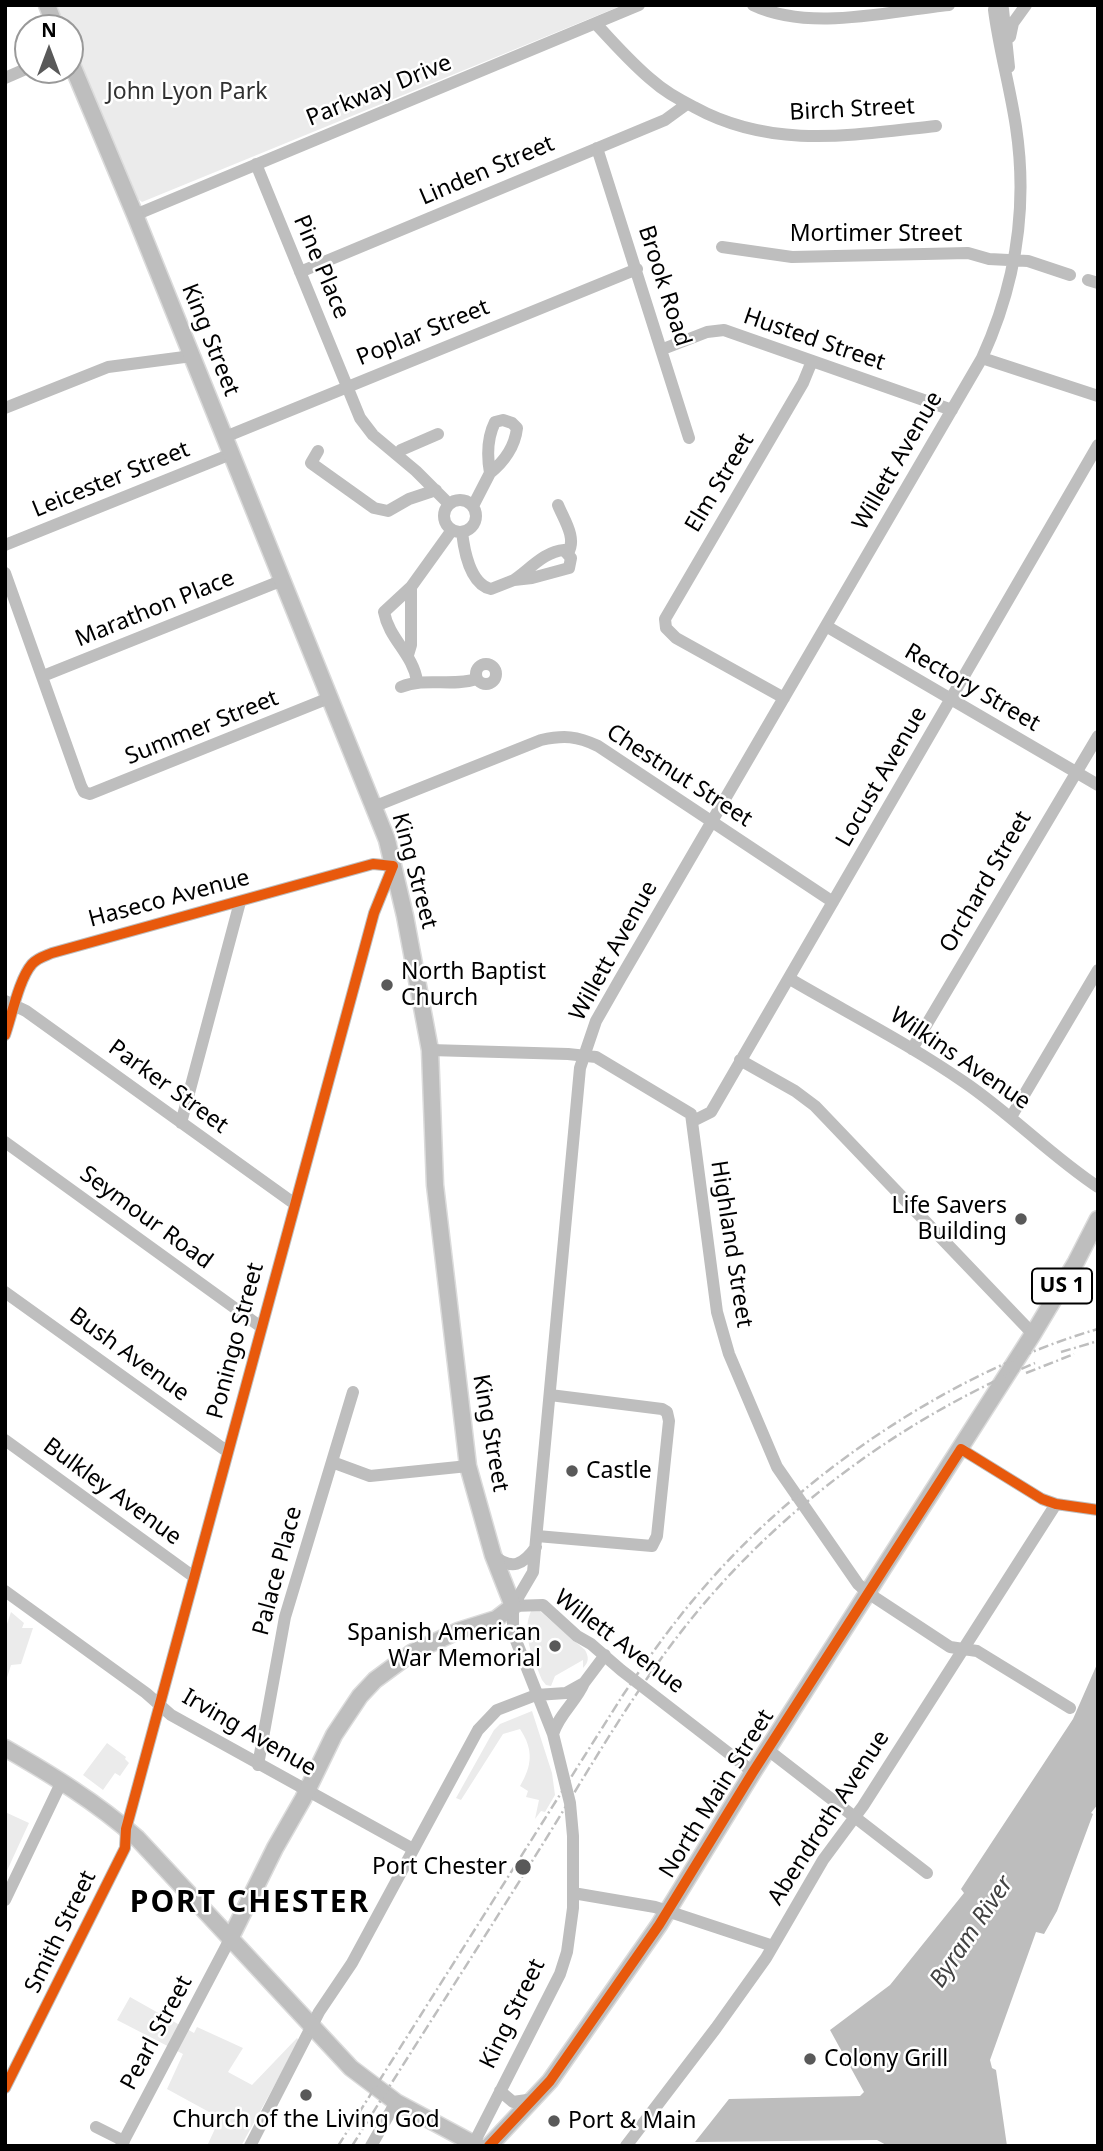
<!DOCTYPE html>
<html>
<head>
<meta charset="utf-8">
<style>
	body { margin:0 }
	#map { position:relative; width:1103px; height:2151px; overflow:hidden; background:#fff; font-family:"Noto Sans",sans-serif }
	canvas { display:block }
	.frame { position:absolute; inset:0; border:7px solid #000; pointer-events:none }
	.north { position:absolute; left:14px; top:14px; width:70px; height:70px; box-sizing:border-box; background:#fff; border:2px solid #999; border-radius:50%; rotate:0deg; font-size:19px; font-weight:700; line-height:28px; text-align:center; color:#000 }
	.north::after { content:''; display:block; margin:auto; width:24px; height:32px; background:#595959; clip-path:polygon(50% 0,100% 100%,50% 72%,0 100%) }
</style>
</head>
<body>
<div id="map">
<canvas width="1103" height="2151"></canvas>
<div class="frame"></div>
<div class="north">N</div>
</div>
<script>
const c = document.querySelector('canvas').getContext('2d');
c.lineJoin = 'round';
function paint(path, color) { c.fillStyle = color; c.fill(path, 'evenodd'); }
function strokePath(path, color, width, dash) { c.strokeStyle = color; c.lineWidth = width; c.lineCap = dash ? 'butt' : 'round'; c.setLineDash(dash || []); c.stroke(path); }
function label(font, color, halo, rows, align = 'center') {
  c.font = font + ' "Noto Sans",sans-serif'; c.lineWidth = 5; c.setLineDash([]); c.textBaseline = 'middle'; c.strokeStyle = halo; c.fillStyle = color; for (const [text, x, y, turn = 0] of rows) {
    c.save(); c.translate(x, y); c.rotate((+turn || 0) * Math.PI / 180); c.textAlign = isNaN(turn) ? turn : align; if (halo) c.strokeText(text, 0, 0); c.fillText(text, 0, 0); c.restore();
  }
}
paint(new Path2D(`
	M 55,5 L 623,5 L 142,202 L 137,198 L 70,40 L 70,28 L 65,28 Z
	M 532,1609 L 540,1611 L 585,1650 C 589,1657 589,1662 583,1668 L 583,1660 L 555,1676 L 551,1686 L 546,1685 L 542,1680 C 533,1657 520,1633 532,1609 Z
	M 11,1612 L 24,1623 L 22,1628 L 33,1628 L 21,1664 L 11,1665 L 5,1684 L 5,1630 Z
	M 532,1711 L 552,1773 L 555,1795 L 545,1812 L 541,1811 L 535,1819 L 539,1800 L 526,1797 L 528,1791 L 520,1786 C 532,1766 534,1750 520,1729 L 503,1734 L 461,1800 L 456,1798 L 494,1730 L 500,1724 Z
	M 107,1743 L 126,1757 L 125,1759 L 129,1763 L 120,1776 L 115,1773 L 103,1790 L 83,1775 Z
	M 5,1812 L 29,1823 L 5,1875 Z
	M 130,1997 L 194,2033 L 197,2027 L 243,2048 L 228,2072 L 252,2085 L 297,2038 L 299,2041 L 241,2146 L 207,2146 L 220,2118 L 167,2089 L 183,2054 L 117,2020 Z`), '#ebebeb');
paint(new Path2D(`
	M 1098,1662 L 1098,1804 L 1091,1813 L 1093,1814 L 1057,1911 L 1044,1934 L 1036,1932 L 990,2060 L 992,2068 L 996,2070 L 1007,2146 L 888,2146 L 877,2140 L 695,2142 L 729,2099 L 860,2096 L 864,2092 L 830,2030 L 890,1985 L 964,1893 L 961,1889 L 1073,1719 Z`), '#bdbdbd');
const major = new Path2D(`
	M 47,5 L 56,28
	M 70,60 L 135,215 L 387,840 L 405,916 L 430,1050 L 435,1185 L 468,1466 L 493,1555 L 513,1606 L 496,1619 L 458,1631 L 413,1652 L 375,1680 L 360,1696 L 334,1735 L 303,1799 L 275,1848 L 230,1939
	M 5,1748 C 52,1775 96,1802 137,1838 L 351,2068 L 396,2102 L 478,2146
	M 489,2146 L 550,2081 L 659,1925 L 753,1772 L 1033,1334 L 1076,1262 L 1098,1219`);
strokePath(major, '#dbdbdb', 19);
strokePath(new Path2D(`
	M 753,5 C 810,32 889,11 949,5
	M 1001,5 L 1003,9 L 1009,67
	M 596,24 C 614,43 632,64 653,81 C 665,92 680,100 694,107 C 772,150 852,135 936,126
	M 1010,37 L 1013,23 L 1026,5
	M 5,78 L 28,68
	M 597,148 L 689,438
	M 256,164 L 360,418 L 373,435 L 416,471 L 449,504
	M 135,215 L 639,5
	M 722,247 L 792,257 L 968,253 L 989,259 L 1028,261 L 1070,275
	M 300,272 L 665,120 L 687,104
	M 1088,280 L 1098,283
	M 663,349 L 707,332 L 724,330 L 952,410
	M 982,358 L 1098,396
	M 5,408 L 108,367 L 192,356
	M 503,420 L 512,423 L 517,428 C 515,446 504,462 490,473 C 487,456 487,438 495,422 Z
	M 225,437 L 637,269
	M 318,451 L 311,463 L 374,508 L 388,511 L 409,499 L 436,490
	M 398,454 L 401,450 L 438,434
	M444 516a16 16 0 1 1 32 0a16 16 0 1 1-32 0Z
	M 558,505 C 564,520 577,538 568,553
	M 473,506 L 490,473
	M 462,532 C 464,550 470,584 491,589 L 514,580
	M 5,545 L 231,454
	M 564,550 L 571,558 L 569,568 L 532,578 L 514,580 C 529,570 545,551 564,550 Z
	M 5,573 L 81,786 L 84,792 L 90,794 L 329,698
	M 826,626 L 1098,785
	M 408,655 L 411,645 L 411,587
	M476 674a10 10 0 1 1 20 0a10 10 0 1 1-20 0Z
	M 43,676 L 283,580
	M 417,681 C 413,654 389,639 384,612 L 411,587 L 452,530
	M 401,687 C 425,677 452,687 477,679
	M 784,698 L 676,638 L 666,628 L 665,619 L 803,383 L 812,361
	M 373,807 L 541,740 C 564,735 577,736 598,746 L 833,902
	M 790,979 C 848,1013 909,1044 964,1082 C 1011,1114 1051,1156 1098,1187
	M 5,1001 L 26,1011 L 295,1204
	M 5,1035 C 12,1015 19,979 32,964 C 37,958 45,956 52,953 L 373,864 L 393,866 L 374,913 L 132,1807 L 126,1829 L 125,1848 L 5,2088
	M 912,1049 L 1098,736
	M 430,1050 L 568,1054 L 596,1057 L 691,1114 L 717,1312 L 729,1354 L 777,1467 L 858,1584 L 868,1593 L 950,1647 L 977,1651 L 1070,1708
	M 740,1060 L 795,1091 L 815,1106 L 1033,1334
	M 1011,1117 L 1098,970
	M 693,1121 L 711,1112 L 1098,445
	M 181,1123 L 240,902
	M 5,1142 L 261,1327
	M 5,1292 L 228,1452
	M 5,1440 L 194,1577
	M 961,1449 L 1042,1499 L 1056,1504 L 1098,1510
	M 332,1462 L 370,1476 L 468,1466
	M 537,1536 L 652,1546 L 657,1536 L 669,1421 L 667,1412 L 662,1409 L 550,1395
	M 493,1555 C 512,1571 523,1565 536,1547
	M 5,1591 L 146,1693 L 171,1715 L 413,1849
	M 513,1606 L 533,1572 L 580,1068 L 596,1021 L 620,979 L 982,358 C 1016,284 1028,207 1016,127 C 1010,87 999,49 994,10 L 995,5
	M 513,1606 L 543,1605 L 577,1636 L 591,1644 L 621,1670 L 753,1772
	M 553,1734 C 559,1714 576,1702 584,1683
	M 768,1750 L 927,1873
	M 258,1765 L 285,1617 L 353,1392
	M 573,1893 L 655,1907 L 773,1946
	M 5,1900 L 62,1781
	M 500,2091 L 513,2102 L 534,2099
	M 96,2127 L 124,2141
	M 474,2143 L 560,1974 L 567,1952 L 573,1908 L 573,1836 L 570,1803 L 553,1734 L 513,1633 L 513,1606
	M 121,2146 L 230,1939
	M 250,2146 L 319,2012 L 352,1963 L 478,1730 L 497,1710 L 536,1695 L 566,1693 L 584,1683 L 605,1655
	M 371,2146 L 396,2102
	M 626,2146 L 716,2028 L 766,1958 L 823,1860 L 863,1806 L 1056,1504`), '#bebebe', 12);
strokePath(major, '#bebebe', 16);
strokePath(new Path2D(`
	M 1061,1352 L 1098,1341
	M 1026,1373 L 1074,1354
	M 338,2146 L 623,1695 C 649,1657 675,1620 706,1585 C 804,1472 953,1371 1098,1329
	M 352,2146 C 412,2050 474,1954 534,1858 C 585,1777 632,1692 692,1618 C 783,1506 903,1419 1035,1363`), '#bebebe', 2.5, [10, 3.5, 2, 3.5]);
strokePath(new Path2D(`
	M 5,1035 C 12,1015 19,979 32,964 C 37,958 45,956 52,953 L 373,864 L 393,866 L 374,913 L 132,1807 L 126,1829 L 125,1848 L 5,2088
	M 489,2146 L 550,2081 L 659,1925 L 753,1772 L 961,1449 L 1042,1499 L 1056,1504 L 1098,1510`), '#e8590c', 10);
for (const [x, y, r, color] of [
	[387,985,7,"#595959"],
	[1021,1219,7,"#595959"],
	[572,1471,7,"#595959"],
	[555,1646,7,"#595959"],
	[523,1867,9,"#595959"],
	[810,2059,7,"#595959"],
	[306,2095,7,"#595959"],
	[554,2121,7,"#595959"]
]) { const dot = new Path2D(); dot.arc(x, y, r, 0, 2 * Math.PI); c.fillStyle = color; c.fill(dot); strokePath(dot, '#fff', 2.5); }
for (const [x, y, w] of [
	[1062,1286,60]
]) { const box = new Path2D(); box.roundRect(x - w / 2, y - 17.5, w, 35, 5); c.fillStyle = '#fff'; c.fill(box); strokePath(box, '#000', 2); }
label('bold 21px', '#000', null, [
	["US 1",1062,1286]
]);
label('23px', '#000', '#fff', [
	["Parkway Drive",379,91,-22],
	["Birch Street",852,110,-3],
	["Linden Street",487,171,-23],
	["Mortimer Street",876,234],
	["Pine Place",321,267,67],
	["Brook Road",664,286,72],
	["Poplar Street",423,333,-22],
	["King Street",210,340,68],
	["Husted Street",814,340,19],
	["Willett Avenue",898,461,-60],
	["Leicester Street",111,480,-22],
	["Elm Street",720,483,-59],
	["Marathon Place",155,609,-22],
	["Rectory Street",972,688,30],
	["Summer Street",202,728,-22],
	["Chestnut Street",679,776,33],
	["Locust Avenue",882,777,-60],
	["King Street",414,871,75],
	["Orchard Street",986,882,-60],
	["Haseco Avenue",169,899,-15],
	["Willett Avenue",614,951,-61],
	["Wilkins Avenue",960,1059,34],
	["Parker Street",168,1087,36],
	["Seymour Road",146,1218,36],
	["Highland Street",731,1244,81],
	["Poningo Street",236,1341,-75],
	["Bush Avenue",129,1355,36],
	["King Street",490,1433,80],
	["Bulkley Avenue",112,1492,36],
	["Palace Place",278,1571,-75],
	["Willett Avenue",619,1642,37],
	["Irving Avenue",249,1733,30],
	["North Main Street",717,1794,-58],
	["Abendroth Avenue",829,1818,-57],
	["Smith Street",61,1932,-64],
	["King Street",513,2014,-64],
	["Pearl Street",157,2033,-62]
]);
label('23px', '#313131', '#fff', [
	["John Lyon Park",187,92]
]);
label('23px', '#000', '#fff', [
	["North Baptist",401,972],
	["Church",401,998],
	["Life Savers",1007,1206,"right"],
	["Building",1007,1232,"right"],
	["Castle",586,1471],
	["Spanish American",541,1633,"right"],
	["War Memorial",541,1659,"right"],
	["Port Chester",507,1867,"right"],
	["Colony Grill",824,2059],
	["Church of the Living God",306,2120,"center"],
	["Port & Main",568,2121]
], 'left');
label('italic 24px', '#424242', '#fff', [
	["Byram River",972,1932,-56]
]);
c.letterSpacing = '2px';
label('bold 30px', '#000', '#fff', [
	["PORT CHESTER",250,1903]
]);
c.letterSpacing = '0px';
</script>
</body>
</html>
